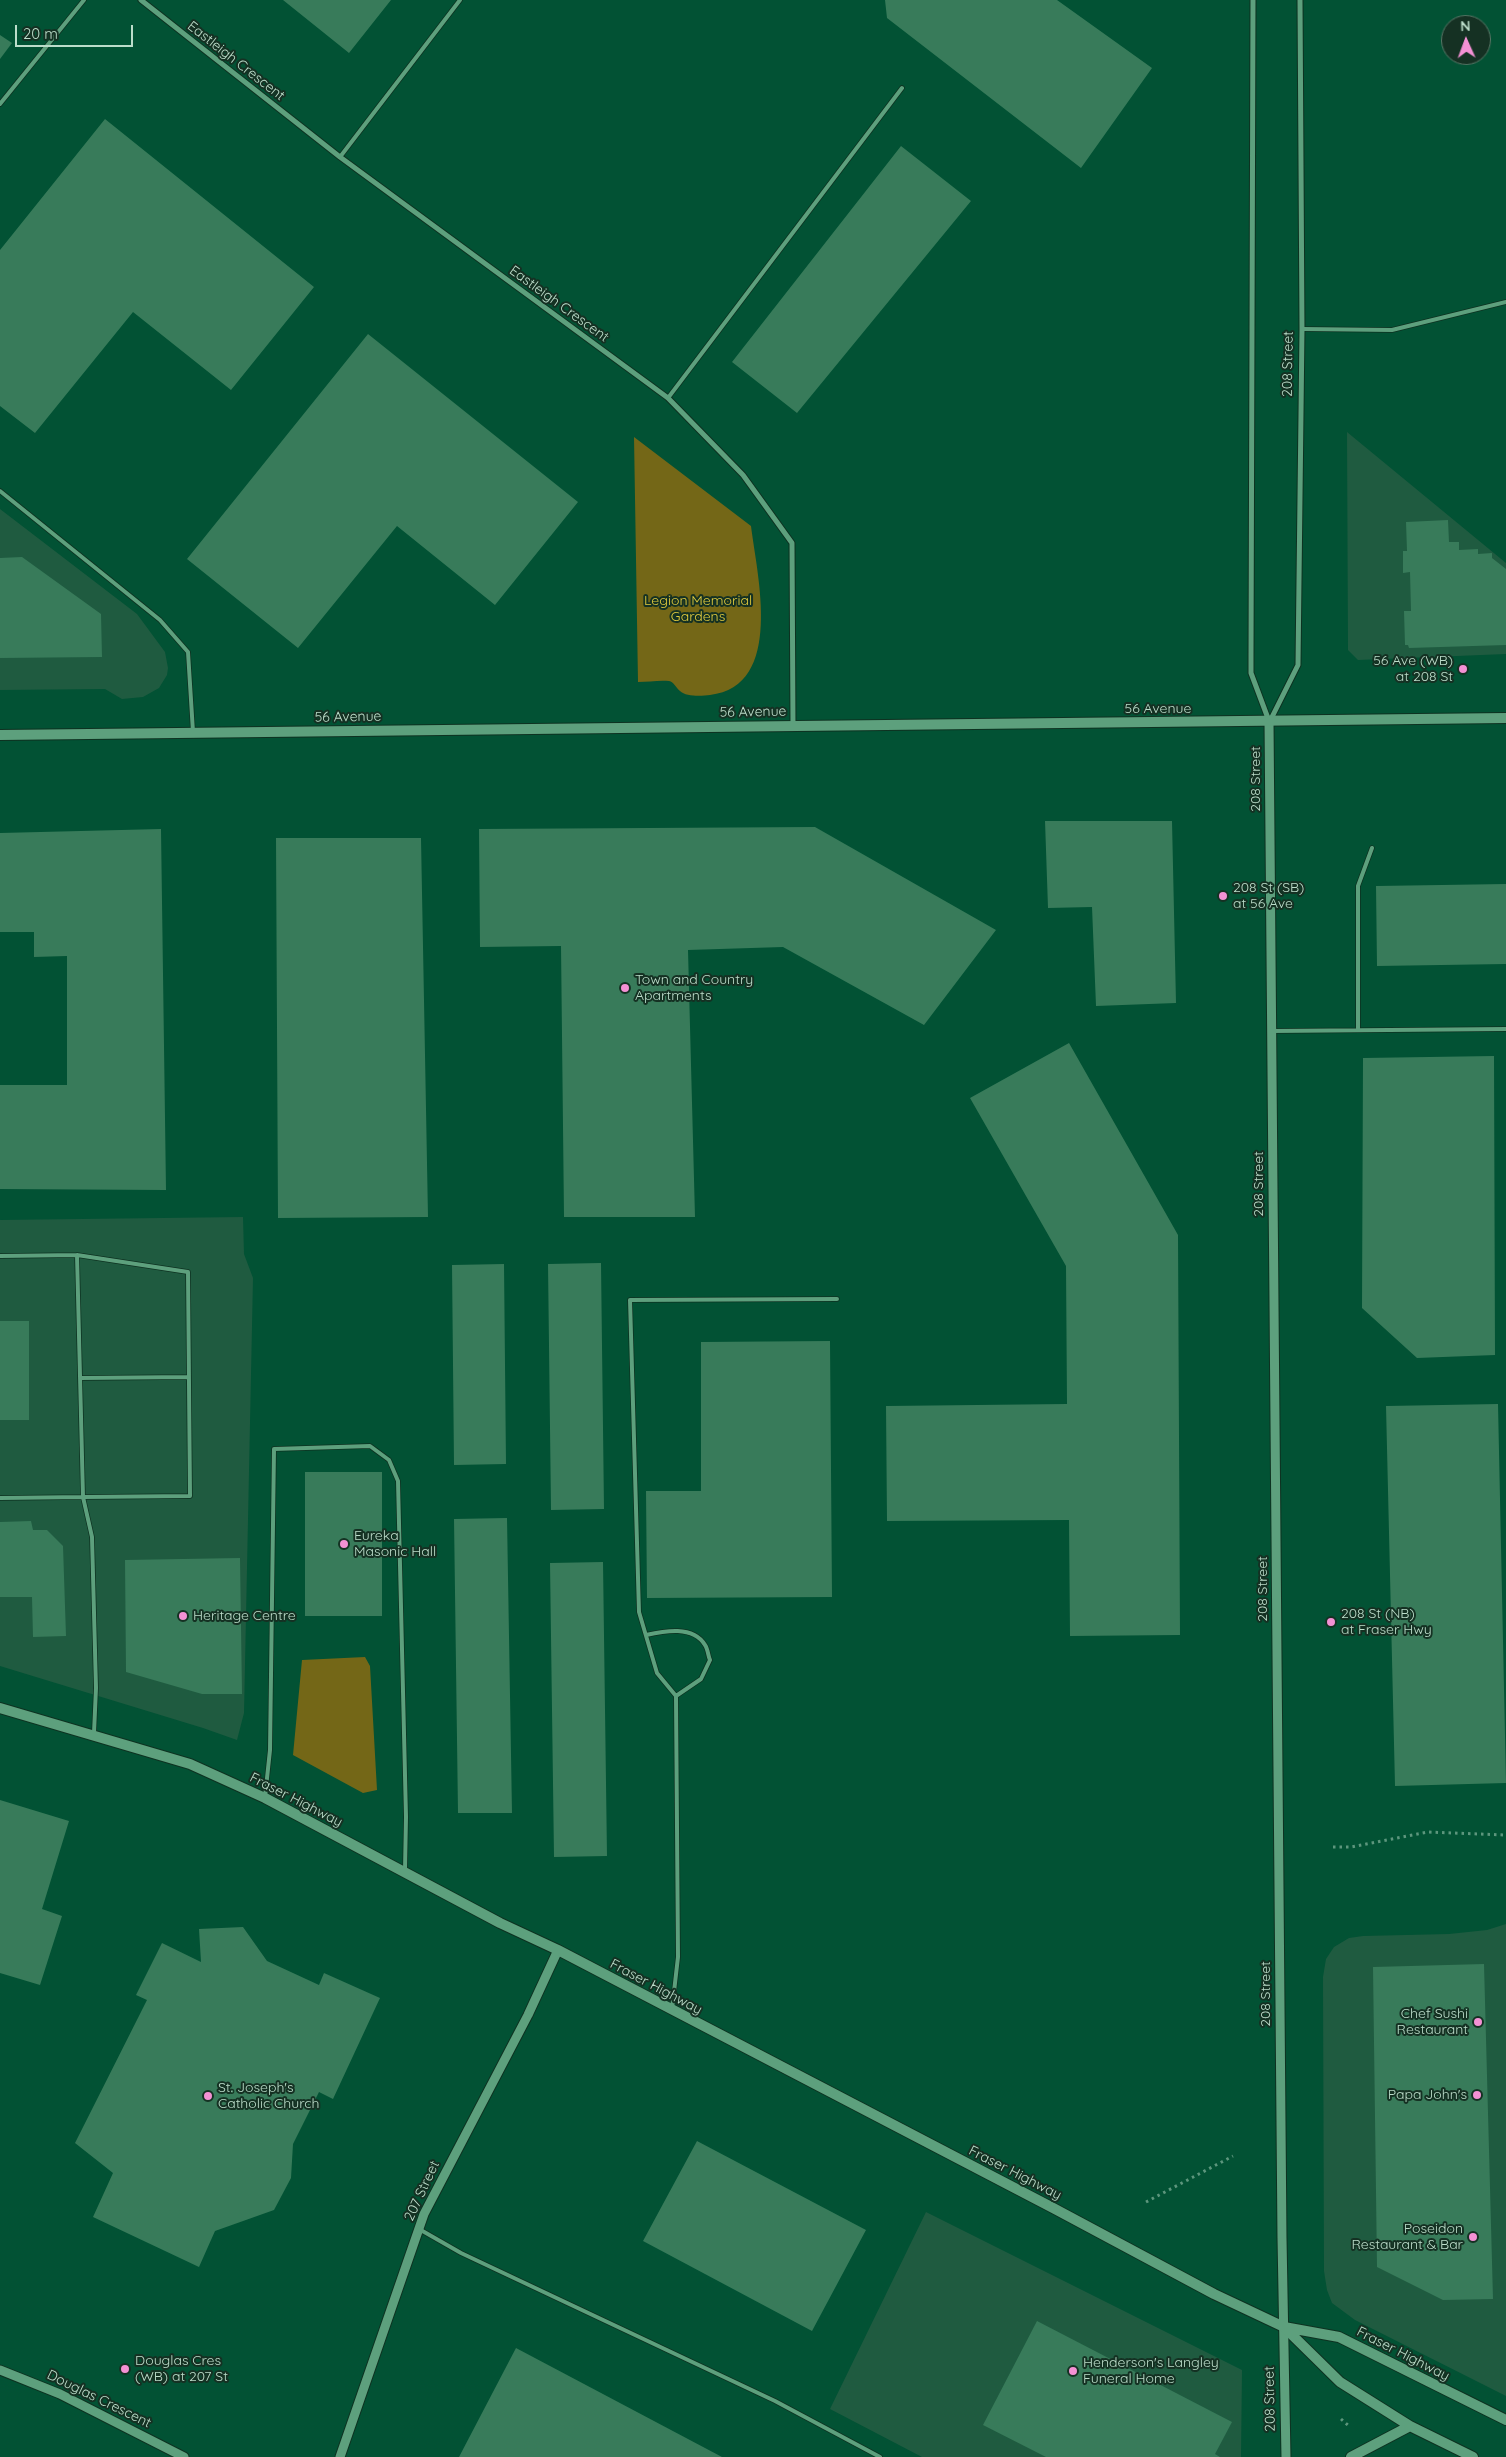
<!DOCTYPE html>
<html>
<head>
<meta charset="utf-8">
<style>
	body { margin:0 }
	#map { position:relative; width:1506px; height:2457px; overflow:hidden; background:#025234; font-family:Quicksand,sans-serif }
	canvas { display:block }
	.north { position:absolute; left:1441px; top:15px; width:50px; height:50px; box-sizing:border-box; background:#153123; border:1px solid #587666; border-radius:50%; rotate:358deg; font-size:14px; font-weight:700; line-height:20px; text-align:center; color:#bcddca }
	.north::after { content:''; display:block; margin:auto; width:18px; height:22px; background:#f491d4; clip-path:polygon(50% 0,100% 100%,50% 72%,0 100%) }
	.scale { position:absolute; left:15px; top:25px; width:118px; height:22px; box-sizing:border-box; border:2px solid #bcddca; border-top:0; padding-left:6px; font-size:15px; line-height:18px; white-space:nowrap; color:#bcddca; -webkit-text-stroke:4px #153123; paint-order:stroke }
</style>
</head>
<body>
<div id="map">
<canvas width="1506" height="2457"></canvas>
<div class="north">N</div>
<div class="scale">20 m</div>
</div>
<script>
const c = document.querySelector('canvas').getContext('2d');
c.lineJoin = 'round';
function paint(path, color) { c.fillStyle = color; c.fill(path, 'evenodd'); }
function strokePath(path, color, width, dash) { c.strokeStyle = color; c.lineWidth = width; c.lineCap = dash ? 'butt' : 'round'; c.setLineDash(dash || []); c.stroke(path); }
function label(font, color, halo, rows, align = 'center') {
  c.font = font + ' Quicksand,sans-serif'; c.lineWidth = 4; c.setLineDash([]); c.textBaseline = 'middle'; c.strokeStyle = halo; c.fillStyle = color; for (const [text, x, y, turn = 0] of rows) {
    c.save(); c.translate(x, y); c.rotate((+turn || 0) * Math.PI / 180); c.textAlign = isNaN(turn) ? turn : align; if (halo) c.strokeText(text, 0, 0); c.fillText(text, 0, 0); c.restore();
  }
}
paint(new Path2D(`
	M 1347,432 L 1506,563 L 1506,654 L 1358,660 L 1348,650 Z
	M 0,509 L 137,614 L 165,652 L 168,668 L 167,675 L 159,688 L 143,697 L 122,699 L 105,689 L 0,690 Z
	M 243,1217 L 244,1254 L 253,1278 L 244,1713 L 237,1740 L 203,1728 L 0,1666 L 0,1220 Z
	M 1506,1924 L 1506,2396 L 1355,2320 L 1332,2303 L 1327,2290 L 1324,2271 L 1323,1977 L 1326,1959 L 1334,1947 L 1349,1938 L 1363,1936 L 1449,1934 L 1487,1930 Z
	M 926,2212 L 1242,2370 L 1241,2457 L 922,2457 L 830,2409 Z`), '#1f5b40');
paint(new Path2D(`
	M 634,437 L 751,526 C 757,575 785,686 710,695 C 702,696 686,697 680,691 C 676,688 674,682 669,681 C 659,680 648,682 638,682 Z
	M 365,1657 L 370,1666 L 377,1790 L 363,1793 L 293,1755 L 302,1660 Z`), '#746717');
paint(new Path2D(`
	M 283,0 L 391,0 L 349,53 Z
	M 885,0 L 1057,0 L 1152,68 L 1081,168 L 887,18 Z
	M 0,35 L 12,43 L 0,59 Z
	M 105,119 L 314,287 L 231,390 L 133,312 L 35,433 L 0,406 L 0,250 Z
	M 901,146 L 971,201 L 797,413 L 732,362 Z
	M 368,334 L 578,502 L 495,605 L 397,526 L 298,648 L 187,559 Z
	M 1448,520 L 1449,542 L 1459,542 L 1459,550 L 1478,549 L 1478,554 L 1492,553 L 1492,558 L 1506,569 L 1506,645 L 1409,648 L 1408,645 L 1405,645 L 1404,611 L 1411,611 L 1410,572 L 1403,573 L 1403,551 L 1407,551 L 1406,522 Z
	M 22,557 L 101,614 L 102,657 L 0,658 L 0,558 Z
	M 1045,821 L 1172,821 L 1176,1003 L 1096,1006 L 1092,907 L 1048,908 Z
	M 815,827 L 996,930 L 924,1025 L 783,947 L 688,950 L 695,1217 L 564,1217 L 561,946 L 480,947 L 479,829 Z
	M 161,829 L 166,1190 L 0,1189 L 0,1085 L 67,1085 L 67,956 L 34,957 L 34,932 L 0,932 L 0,833 Z
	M 276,838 L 421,838 L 428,1217 L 278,1218 Z
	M 1506,884 L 1506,964 L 1377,966 L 1376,886 Z
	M 1069,1043 L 1178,1235 L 1180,1635 L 1070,1636 L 1069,1520 L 887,1521 L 886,1406 L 1067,1404 L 1066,1266 L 970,1098 Z
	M 1494,1056 L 1495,1355 L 1417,1358 L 1362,1308 L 1363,1058 Z
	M 601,1263 L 604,1509 L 551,1510 L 548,1264 Z
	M 504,1264 L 506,1464 L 454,1465 L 452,1265 Z
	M 0,1321 L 29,1321 L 29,1420 L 0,1420 Z
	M 830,1341 L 832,1597 L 647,1598 L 646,1491 L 701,1491 L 701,1342 Z
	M 1498,1404 L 1506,1783 L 1395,1786 L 1386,1406 Z
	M 305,1472 L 382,1472 L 382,1616 L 305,1616 Z
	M 507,1518 L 512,1813 L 458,1813 L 454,1519 Z
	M 31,1521 L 33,1530 L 47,1530 L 63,1546 L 66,1636 L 33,1637 L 32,1597 L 0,1597 L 0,1522 Z
	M 240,1558 L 242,1694 L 202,1694 L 126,1672 L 125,1560 Z
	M 603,1562 L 607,1856 L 554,1857 L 550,1563 Z
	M 0,1800 L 69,1821 L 42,1909 L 62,1916 L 40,1985 L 0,1973 Z
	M 243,1927 L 267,1961 L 319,1985 L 324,1973 L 380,1998 L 333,2099 L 319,2092 L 293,2144 L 291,2178 L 274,2210 L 215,2231 L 199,2267 L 93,2217 L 113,2173 L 75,2143 L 147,2000 L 136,1995 L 162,1943 L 201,1962 L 199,1929 Z
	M 1484,1964 L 1493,2299 L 1443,2300 L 1377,2267 L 1373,1967 Z
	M 697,2141 L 866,2230 L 812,2331 L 643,2241 Z
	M 1037,2321 L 1232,2422 L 1215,2454 L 1220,2457 L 1046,2457 L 983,2425 Z
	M 516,2348 L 722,2457 L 459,2457 Z`), '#387b5a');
const service = new Path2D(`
	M 0,104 L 84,0
	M 340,157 L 460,0
	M 1302,329 L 1392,330 L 1506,302
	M 668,398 L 902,88
	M 0,491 L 160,620 L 188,652 L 193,732
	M 1358,1030 L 1358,886 L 1372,848
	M 1272,1031 L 1506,1029
	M 0,1256 L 77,1255 L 83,1497 L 190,1496 L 188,1272 L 77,1255
	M 80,1378 L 189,1377
	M 0,1498 L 83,1497 L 92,1537 L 96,1688 L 94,1733
	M 646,1635 C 664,1631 693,1625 705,1645 C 708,1649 708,1656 710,1660 L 701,1679 L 676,1696
	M 265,1797 L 270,1750 L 274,1449 L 370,1446 L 389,1460 L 398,1481 L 406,1817 L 405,1870
	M 672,2009 L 678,1957 L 676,1696 L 657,1673 L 639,1612 L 630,1300 L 837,1299
	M 419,2229 L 461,2253 L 775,2401 L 880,2457`);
const minor = new Path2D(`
	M 141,0 L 340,157 L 668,398 L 743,475 L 792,543 L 793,726
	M 1253,0 L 1251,653 L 1251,673 L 1269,721
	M 1270,721 L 1298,665 L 1302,329 L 1300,0`);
const tertiary = new Path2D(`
	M 1269,721 L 1282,2238 L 1286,2457
	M 0,2370 L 60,2394 L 184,2457
	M 340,2457 L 424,2214 L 528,2015 L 558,1950`);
const secondary = new Path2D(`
	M 0,735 L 1506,718
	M 0,1708 L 190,1764 L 265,1798 L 500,1923 L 558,1950 L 1055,2209 L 1214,2294 L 1284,2327 L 1339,2337 L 1506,2420
	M 1284,2327 L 1340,2382 L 1410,2426 L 1473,2457
	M 1351,2457 L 1410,2426`);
strokePath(service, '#0e3221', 5.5);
strokePath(minor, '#0e3221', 7);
strokePath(tertiary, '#0e3221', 11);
strokePath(secondary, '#0e3221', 12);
strokePath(new Path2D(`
	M 1333,1847 L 1351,1847 L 1428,1832 L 1506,1835
	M 1146,2202 L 1233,2156
	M 1341,2419 L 1350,2427`), '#5d967d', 3, [2.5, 4]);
strokePath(service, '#5da07d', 4);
strokePath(minor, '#5da07d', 5);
strokePath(tertiary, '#5da07d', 9);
strokePath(secondary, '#5da07d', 10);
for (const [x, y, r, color] of [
	[1463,669,5,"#f491d4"],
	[1223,896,5,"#f491d4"],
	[625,988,5,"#f491d4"],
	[344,1544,5,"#f491d4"],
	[183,1616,5,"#f491d4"],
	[1331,1622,5,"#f491d4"],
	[1478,2022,5,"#f491d4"],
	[1477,2095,5,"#f491d4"],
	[208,2096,5,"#f491d4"],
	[1473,2237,5,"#f491d4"],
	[125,2369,5,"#f491d4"],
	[1073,2371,5,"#f491d4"]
]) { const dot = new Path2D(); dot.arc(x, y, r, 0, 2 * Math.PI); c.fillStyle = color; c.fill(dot); strokePath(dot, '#153123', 2); }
label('14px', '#bcddca', '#153123', [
	["Eastleigh Crescent",236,61,38],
	["Eastleigh Crescent",559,304,36],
	["208 Street",1288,364,-89],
	["56 Avenue",1158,709],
	["56 Avenue",753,712,-1],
	["56 Avenue",348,717,-1],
	["208 Street",1256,779,-90],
	["208 Street",1259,1184,-90],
	["208 Street",1263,1589,-90],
	["Fraser Highway",296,1800,27],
	["Fraser Highway",656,1987,28],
	["208 Street",1266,1994,-90],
	["Fraser Highway",1015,2173,27],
	["207 Street",422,2191,-65],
	["Fraser Highway",1403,2354,27],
	["Douglas Crescent",99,2399,26],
	["208 Street",1270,2399,-91]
]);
label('14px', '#e1cb3e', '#153123', [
	["Legion Memorial",698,601],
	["Gardens",698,617]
]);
label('14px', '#bcddca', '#153123', [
	["56 Ave (WB)",1453,661,"right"],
	["at 208 St",1453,677,"right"],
	["208 St (SB)",1233,888],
	["at 56 Ave",1233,904],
	["Town and Country",635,980],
	["Apartments",635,996],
	["Eureka",354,1536],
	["Masonic Hall",354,1552],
	["208 St (NB)",1341,1614],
	["at Fraser Hwy",1341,1630],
	["Heritage Centre",193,1616],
	["Chef Sushi",1468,2014,"right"],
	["Restaurant",1468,2030,"right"],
	["St. Joseph's",218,2088],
	["Catholic Church",218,2104],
	["Papa John's",1467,2095,"right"],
	["Poseidon",1463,2229,"right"],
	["Restaurant & Bar",1463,2245,"right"],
	["Douglas Cres",135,2361],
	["(WB) at 207 St",135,2377],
	["Henderson's Langley",1083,2363],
	["Funeral Home",1083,2379]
], 'left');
</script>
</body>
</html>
